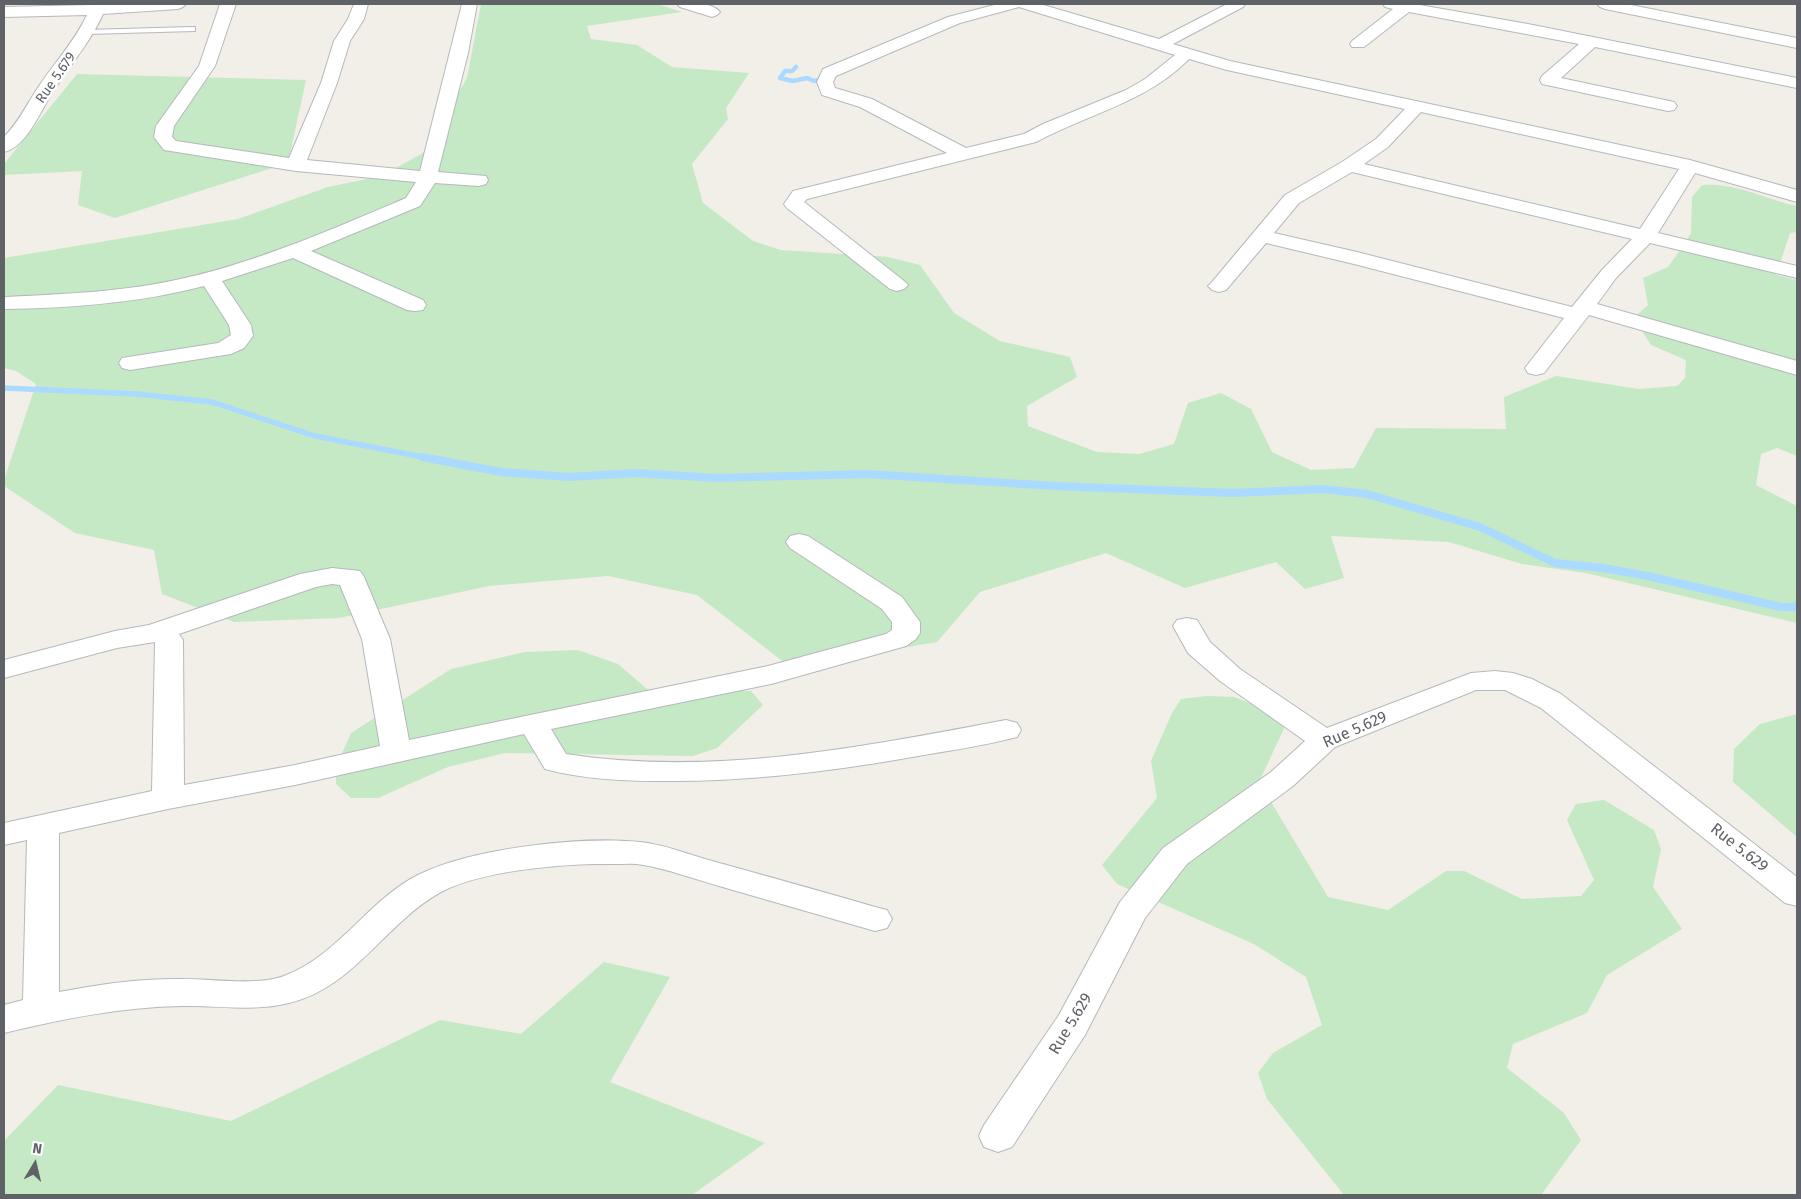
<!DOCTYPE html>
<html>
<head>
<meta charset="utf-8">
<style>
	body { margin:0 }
	#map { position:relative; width:1801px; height:1199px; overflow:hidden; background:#f1efe8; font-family:"Fira Sans",sans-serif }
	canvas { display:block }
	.frame { position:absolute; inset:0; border:5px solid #5f6368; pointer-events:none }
	.north { position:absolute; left:10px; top:1139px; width:50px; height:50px; -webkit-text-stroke:4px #fff; paint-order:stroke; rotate:9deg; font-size:14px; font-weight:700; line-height:20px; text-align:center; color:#5f6368 }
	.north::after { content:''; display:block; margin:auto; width:18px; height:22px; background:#5f6368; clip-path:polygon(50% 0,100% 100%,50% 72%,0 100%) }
</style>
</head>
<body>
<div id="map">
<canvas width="1801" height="1199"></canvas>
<div class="frame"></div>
<div class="north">N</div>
</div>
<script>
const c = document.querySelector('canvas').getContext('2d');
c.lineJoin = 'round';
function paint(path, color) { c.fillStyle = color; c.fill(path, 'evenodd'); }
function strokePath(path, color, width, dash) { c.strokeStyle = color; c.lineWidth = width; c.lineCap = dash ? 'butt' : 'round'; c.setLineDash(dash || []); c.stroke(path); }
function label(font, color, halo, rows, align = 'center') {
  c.font = font + ' "Fira Sans",sans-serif'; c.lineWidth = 5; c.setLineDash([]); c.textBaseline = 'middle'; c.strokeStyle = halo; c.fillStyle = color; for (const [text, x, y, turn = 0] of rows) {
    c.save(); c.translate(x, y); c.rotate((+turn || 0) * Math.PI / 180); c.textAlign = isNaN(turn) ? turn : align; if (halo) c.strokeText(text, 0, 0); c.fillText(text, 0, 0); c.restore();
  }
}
paint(new Path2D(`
	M 481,4 L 657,4 L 682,12 L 587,26 L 591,39 L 637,45 L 672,67 L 749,73 L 726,108 L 728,119 L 692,164 L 703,203 L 753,241 L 781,250 L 888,257 L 920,265 L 954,313 L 1000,341 L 1070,357 L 1077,377 L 1027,406 L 1028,426 L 1097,452 L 1139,454 L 1174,444 L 1188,403 L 1221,393 L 1251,409 L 1272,452 L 1311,470 L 1354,468 L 1376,428 L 1506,429 L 1504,397 L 1556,376 L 1639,389 L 1677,386 L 1685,378 L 1686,360 L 1651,345 L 1634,318 L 1648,305 L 1643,278 L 1668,267 L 1687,240 L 1691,233 L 1692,197 L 1702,185 C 1735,182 1765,199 1797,206 L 1797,232 L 1790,233 L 1776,275 L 1797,280 L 1797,456 L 1777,448 L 1761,454 L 1756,485 L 1797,506 L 1797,623 L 1586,573 L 1522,564 L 1449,542 L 1331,536 L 1344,578 L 1305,589 L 1276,562 L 1185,588 L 1106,553 L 980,592 L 937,642 L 790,667 L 697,595 L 608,576 L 489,586 L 339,618 L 234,622 L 162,594 L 154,550 L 75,533 L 4,486 L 4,480 L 36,384 L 16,371 L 4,368 L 4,258 L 238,219 L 328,187 L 381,176 L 423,153 L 467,78 Z
	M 77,74 L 306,80 L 288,163 L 115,218 L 78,205 L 82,171 L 4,175 L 4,164 Z
	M 578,650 L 618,664 L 647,689 L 751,691 L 763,705 L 717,748 L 693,756 L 505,753 L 448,767 L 378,798 L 351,798 L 336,784 L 336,767 L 351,733 L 451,669 L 525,652 Z
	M 1207,696 L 1234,697 L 1289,718 L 1259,782 L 1328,897 L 1388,910 L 1446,871 L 1464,871 L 1522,899 L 1581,896 L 1594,880 L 1567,820 L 1576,804 L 1604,800 L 1654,830 L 1661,849 L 1653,887 L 1682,929 L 1607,975 L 1587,1013 L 1513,1044 L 1507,1068 L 1564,1113 L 1581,1140 L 1541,1195 L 1344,1195 L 1267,1099 L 1258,1073 L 1273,1053 L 1322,1025 L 1306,977 L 1254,944 L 1117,884 L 1102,865 L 1157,798 L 1151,761 L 1172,713 L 1181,699 Z
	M 1797,714 L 1797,837 L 1733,782 L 1734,749 L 1760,724 Z
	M 604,962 L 670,977 L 610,1082 L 765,1143 L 692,1195 L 4,1195 L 4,1141 L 58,1085 L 231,1121 L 440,1020 L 521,1034 Z`), '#c5e8c5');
strokePath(new Path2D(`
	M 796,67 L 792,71 L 785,71 L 780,78 L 793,81 L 807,78 L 814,81 L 827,78`), '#aadaff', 4.5);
strokePath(new Path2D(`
	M 4,388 L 137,394 L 212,402 L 315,436 L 428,458`), '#aadaff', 5.5);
strokePath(new Path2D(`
	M 422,457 L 501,472 L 569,477 L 636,473 L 716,478 L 867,474 L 1055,486 L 1232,493 L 1324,489 L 1367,494 L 1480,527 L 1555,563 L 1603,568 L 1648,576 L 1781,607 L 1795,607 L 1797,605`), '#aadaff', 8);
const lane = new Path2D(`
	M 192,27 L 195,27 L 195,31 L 87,34 L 83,32 L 87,30 Z`);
const street = new Path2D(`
	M 93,4 L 186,4 L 183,7 L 178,9 L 103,14 C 90,43 70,65 53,91 C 41,110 27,147 4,152 L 4,137 C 18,123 26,106 37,89 C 54,63 73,44 87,15 L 4,17 L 4,7 L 92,5 Z
	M 220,4 L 236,4 L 215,66 L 174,126 L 172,137 L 176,141 L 289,158 L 321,83 L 334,41 L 348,19 L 354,4 L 368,4 L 364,19 L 350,41 L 337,83 L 307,160 L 420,171 L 462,4 L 477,4 L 468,53 L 438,172 L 486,176 L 488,180 L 486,184 L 479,186 L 435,183 L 420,206 L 311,251 L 423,300 L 426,305 L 423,310 L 415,311 L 407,310 L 293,258 L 222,281 L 251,325 L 253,336 L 244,348 L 231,354 L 130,370 L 122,368 L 119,363 L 122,358 L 218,343 L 231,335 L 229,325 L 204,286 C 139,303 71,308 4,309 L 4,297 C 65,294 126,292 185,278 C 260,261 335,228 406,198 L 416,182 L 296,171 L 164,150 L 154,137 L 156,126 L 199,66 Z
	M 677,4 C 690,3 711,1 720,12 L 717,15 L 712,17 L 680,7 Z
	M 998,4 L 1040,4 L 1159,39 L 1227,4 L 1245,4 L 1243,7 L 1173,44 L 1230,61 L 1690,160 L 1797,190 L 1797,202 L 1695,173 L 1658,233 L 1797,266 L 1797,278 L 1650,243 L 1616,278 L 1597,304 L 1797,361 L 1797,375 L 1589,315 L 1544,373 L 1536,375 L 1528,373 L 1525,368 L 1564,318 L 1354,264 L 1266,243 L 1226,290 L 1219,292 L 1212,290 L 1208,286 L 1212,282 L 1285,195 L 1342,162 L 1376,139 L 1405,109 L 1227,70 L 1189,59 C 1147,102 1088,114 1036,142 L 807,199 L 804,202 L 904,281 L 908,285 L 904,289 L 897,291 L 890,289 L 787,208 L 784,204 L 793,191 L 947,153 L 860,107 L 822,95 L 817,82 L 823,69 L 948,17 ZM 1019,7 L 1175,55 L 1145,79 L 1126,90 L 1043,124 L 1024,134 L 966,148 L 872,99 L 835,88 L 833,82 L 836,76 L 960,23 ZM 1421,112 L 1679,169 L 1640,229 L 1364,164 L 1388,147 ZM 1352,172 L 1632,239 L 1602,270 L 1572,307 L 1357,252 L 1274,233 L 1299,203 Z
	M 1383,4 L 1414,4 L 1528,24 L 1797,78 L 1797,88 L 1595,47 L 1561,78 L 1674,102 L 1677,106 L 1674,110 L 1668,111 L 1542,84 L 1540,80 L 1542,76 L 1579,44 L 1409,12 L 1364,47 L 1352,47 L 1350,44 L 1352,41 L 1393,9 L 1385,7 Z
	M 1597,4 L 1626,4 L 1797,38 L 1797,48 L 1605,9 L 1600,7 Z
	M 799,534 L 808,536 L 902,597 L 920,622 L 920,633 L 916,639 L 906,646 L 771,684 L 551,729 L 566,754 C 713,777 862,747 1006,720 L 1017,723 L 1021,730 L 1017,737 C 979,747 939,752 901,759 C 820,773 740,782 658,781 C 621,781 582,779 545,769 L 524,734 L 295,785 L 168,809 L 59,833 L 59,992 C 100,984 142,978 184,979 C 213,979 258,986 284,976 C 338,956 368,900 418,875 C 471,848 582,836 640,842 C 663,844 690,855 712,861 C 766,876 821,891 875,907 L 887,910 L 892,919 L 887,928 L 875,931 C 823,916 771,901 719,886 C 694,879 668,869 643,865 C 634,863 624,864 615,864 C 568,863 482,870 441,892 C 386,922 354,988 289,1003 C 253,1012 218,1005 182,1006 C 121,1007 63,1019 4,1033 L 4,1005 L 23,1000 L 27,840 L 4,845 L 4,823 L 152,791 L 155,642 L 117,648 L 4,678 L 4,660 L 115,631 L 149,625 L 300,574 L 332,568 L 360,571 L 364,577 L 390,639 L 409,740 L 768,666 L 886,634 L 892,630 L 892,622 L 882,609 L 790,548 L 786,542 L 790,536 ZM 332,584 L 340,585 L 362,639 L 380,746 L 295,765 L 184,785 L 183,640 L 179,634 L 316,587 Z
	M 1187,618 L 1197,620 L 1210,642 L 1240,669 L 1327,728 L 1471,673 L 1495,671 L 1513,673 L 1532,679 L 1561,694 L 1797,877 L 1797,906 L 1785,903 L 1541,708 L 1505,690 L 1476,690 L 1335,747 L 1293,786 L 1187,864 L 1145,918 L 1085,1035 L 1012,1147 L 998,1152 L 984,1147 L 979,1136 L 984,1125 L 1059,1015 L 1120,902 L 1163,848 L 1271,772 L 1305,741 L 1220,681 L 1188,653 L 1173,626 L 1177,620 Z`);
strokePath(lane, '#b5b8bc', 2);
strokePath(street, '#b5b8bc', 2);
paint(lane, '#fff');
paint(street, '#fff');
label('14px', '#5f6368', '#fff', [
	["Rue 5.679",56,78,-55]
]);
label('16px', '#5f6368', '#fff', [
	["Rue 5.629",1355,730,-24],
	["Rue 5.629",1739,848,38],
	["Rue 5.629",1071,1024,-59]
]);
</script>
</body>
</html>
